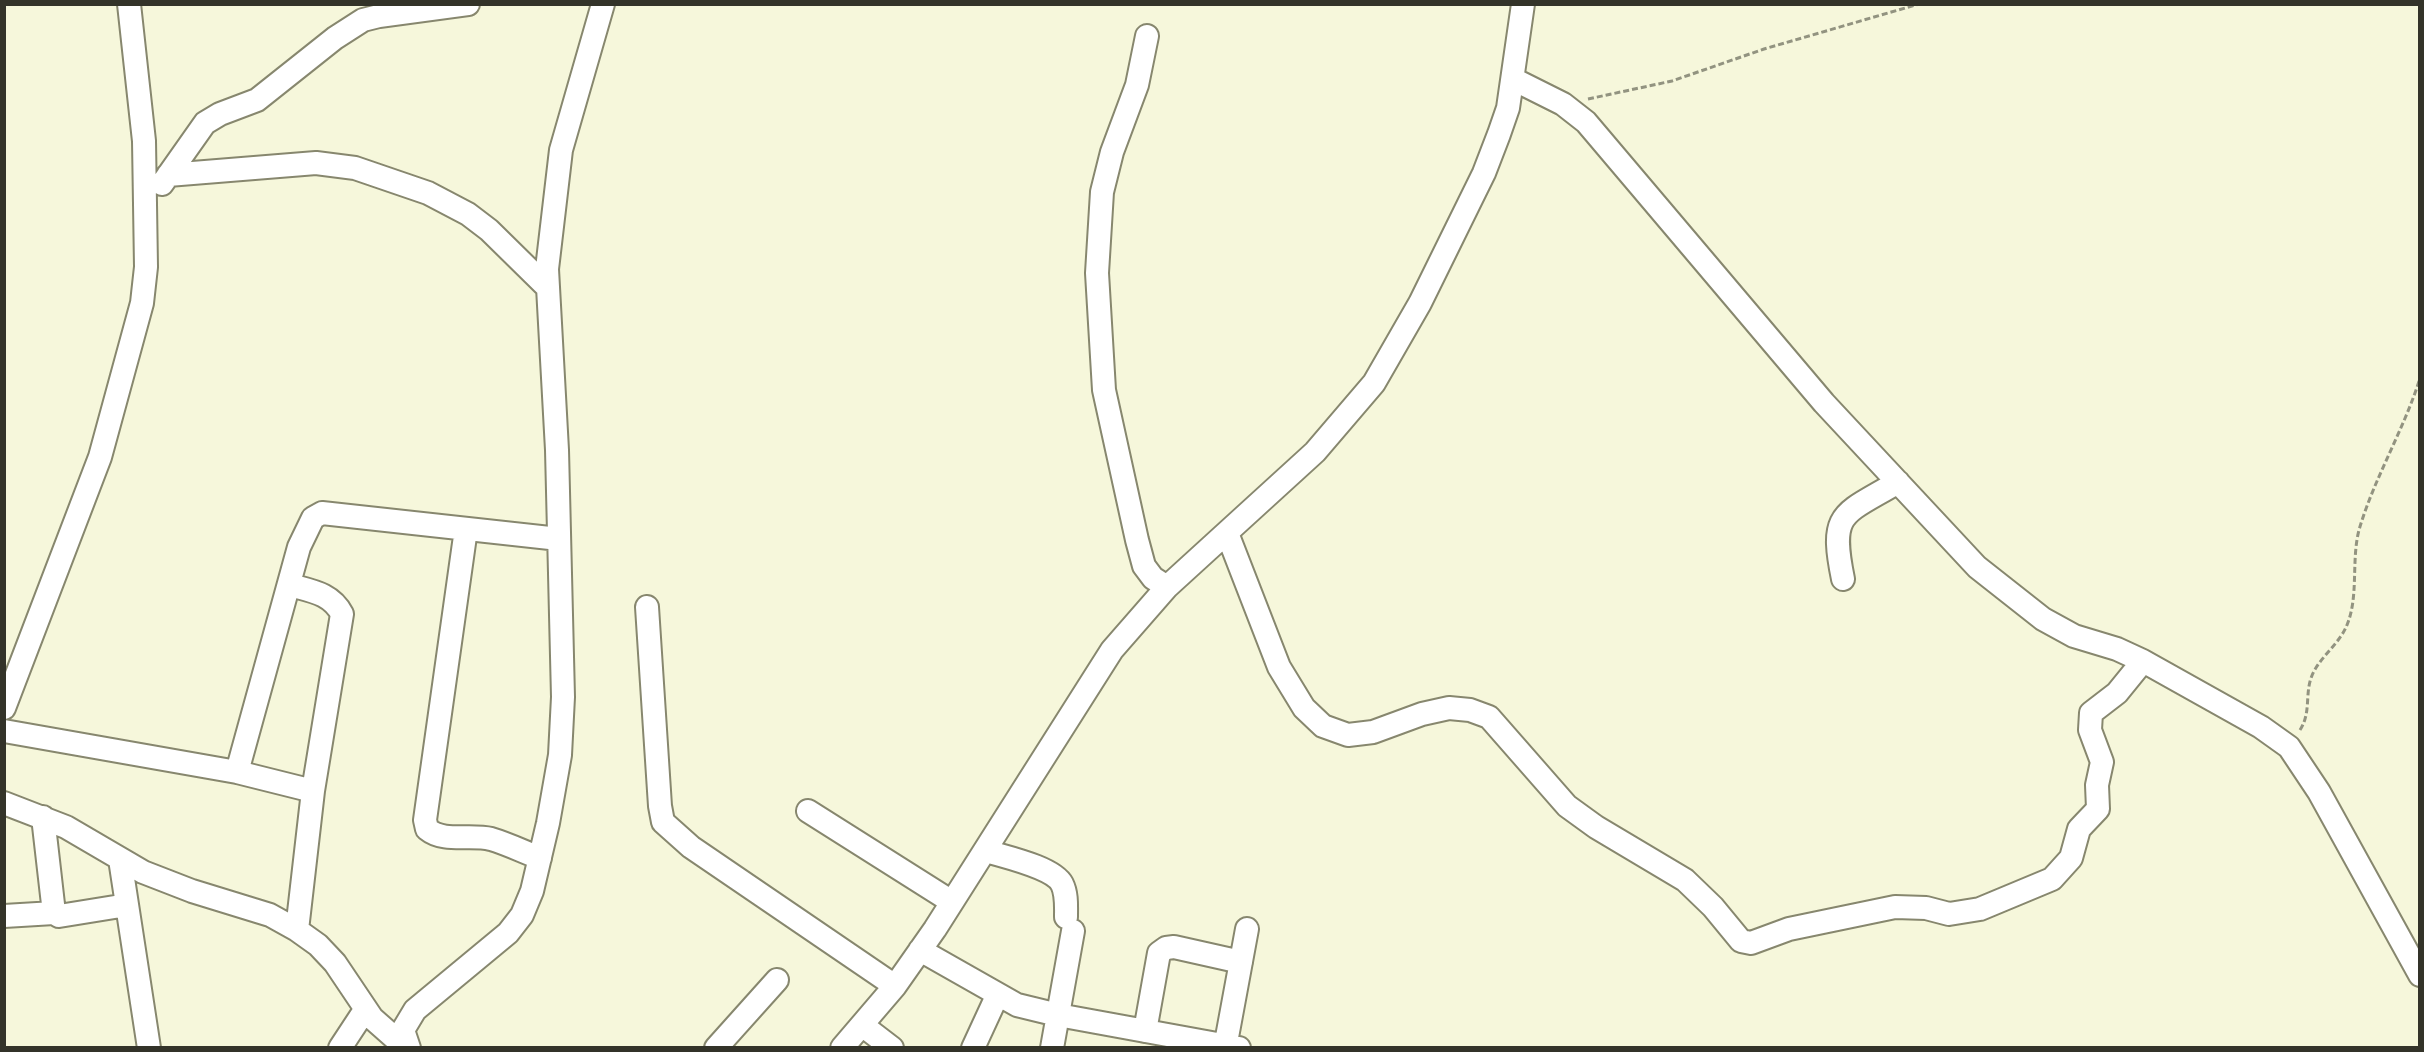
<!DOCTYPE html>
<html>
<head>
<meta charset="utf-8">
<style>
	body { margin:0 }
	#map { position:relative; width:2424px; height:1052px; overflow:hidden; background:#f6f7db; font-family:"Work Sans",sans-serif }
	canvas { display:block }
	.frame { position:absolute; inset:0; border:6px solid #333329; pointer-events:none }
</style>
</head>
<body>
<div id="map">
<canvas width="2424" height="1052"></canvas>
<div class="frame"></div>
</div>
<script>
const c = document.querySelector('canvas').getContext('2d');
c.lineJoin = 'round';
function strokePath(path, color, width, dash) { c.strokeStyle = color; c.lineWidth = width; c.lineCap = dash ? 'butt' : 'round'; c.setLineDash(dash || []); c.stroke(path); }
const minor = new Path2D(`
	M 1147,36 L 1137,85 L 1112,152 L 1102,192 L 1097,273 L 1104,390 L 1137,540 L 1144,566 L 1153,578 L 1167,587
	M 1513,79 L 1563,104 L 1586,122 L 1824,403 L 1977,567 L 2043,619 L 2074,636 L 2117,649 L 2143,661 L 2261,727 L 2289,747 L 2319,792 L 2420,975
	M 168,175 L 316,163 L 355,168 L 428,193 L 468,214 L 489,230 L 548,288
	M 162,184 L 205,123 L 220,114 L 257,100 L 335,38 L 363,20 L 379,16 L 468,4
	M 466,529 L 425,820 L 427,829 C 444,843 470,834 491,839 C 508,844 524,852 540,858
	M 1227,533 L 1279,667 L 1304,708 L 1323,726 L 1348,735 L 1373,732 L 1422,714 L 1449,708 L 1470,710 L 1489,717 L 1567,806 L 1596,827 L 1685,880 L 1713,907 L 1741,941 L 1751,943 L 1789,929 L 1895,907 L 1926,908 L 1949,914 L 1980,909 L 2052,879 L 2071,858 L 2079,829 L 2098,809 L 2097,785 L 2102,762 L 2090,730 L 2091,713 L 2117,693 L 2143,661
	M 1843,579 C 1829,511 1843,515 1898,482
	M 290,585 C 311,591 331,593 342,614 L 313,791 L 297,930
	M 647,607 L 660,806 L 663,822 L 691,847 L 895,986
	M 4,708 L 100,457 L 142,303 L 146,267 L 144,141 L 129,4
	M 4,731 L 237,772 L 313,791
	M 237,772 L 299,547 L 313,518 L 322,513 L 559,539
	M 4,803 L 66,827 L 143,872 L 192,891 L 270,915 L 297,930 L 318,945 L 335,963 L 372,1018 L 406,1048
	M 808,811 L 952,902
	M 43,817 L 54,913 L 59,916 L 127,905
	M 986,851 C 1005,857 1053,867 1062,884 C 1067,894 1066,906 1066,917
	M 120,859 L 149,1048
	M 4,916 L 54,913
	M 920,950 L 1017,1005 L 1058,1015 L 1239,1048
	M 862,1025 L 892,1048
	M 1145,1031 L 1159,953 L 1166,948 L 1174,947 L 1241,962
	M 340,1048 L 365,1010
	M 409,1048 L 403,1030 L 415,1010 L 508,933 L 522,915 L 532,891 L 548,823 L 560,755 L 563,697 L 557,450 L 547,269 L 561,150 L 603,4
	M 716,1048 L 777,980
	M 842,1048 L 895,986 L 935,929 L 1112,650 L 1167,587 L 1315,452 L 1374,383 L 1420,303 L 1484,173 L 1499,134 L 1508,108 L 1523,4
	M 973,1048 L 997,996
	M 1052,1048 L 1073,931
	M 1225,1048 L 1247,929`);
strokePath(minor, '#87876e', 26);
strokePath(new Path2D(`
	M 1588,99 L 1672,81 L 1764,49 L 1919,4
	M 2300,730 C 2311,713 2305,696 2311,678 C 2318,658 2339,645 2347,625 C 2359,596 2351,561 2359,530 C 2374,478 2404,430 2420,378`), '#929380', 3, [6, 3]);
strokePath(minor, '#fff', 22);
</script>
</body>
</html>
